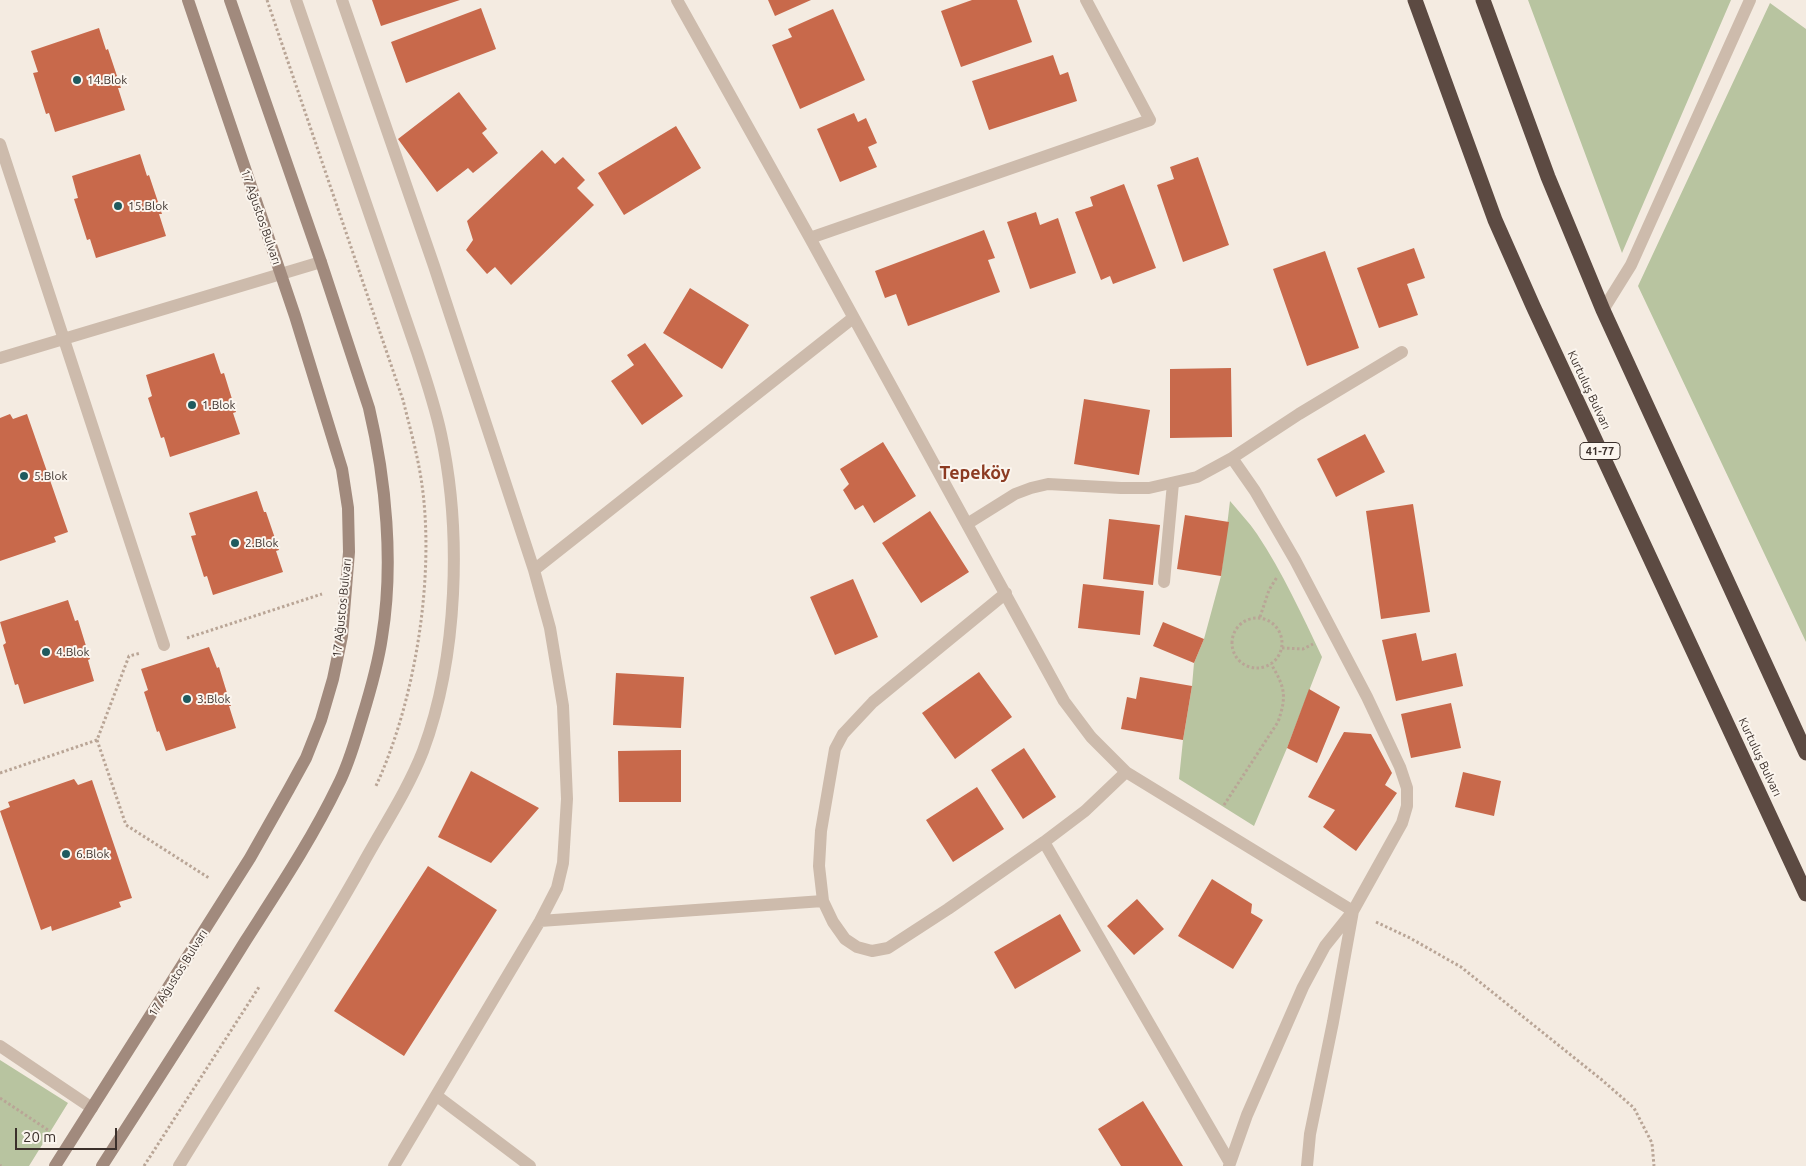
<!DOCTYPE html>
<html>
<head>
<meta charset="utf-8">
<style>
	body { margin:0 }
	#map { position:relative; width:1806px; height:1166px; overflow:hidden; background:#f4ebe1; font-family:Ubuntu,sans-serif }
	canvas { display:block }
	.scale { position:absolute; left:15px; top:1128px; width:102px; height:22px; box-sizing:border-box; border:2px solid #3b302b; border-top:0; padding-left:6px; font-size:15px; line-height:18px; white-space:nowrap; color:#3b302b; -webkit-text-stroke:4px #fbf5ee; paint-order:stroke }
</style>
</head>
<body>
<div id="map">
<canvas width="1806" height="1166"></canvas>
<div class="scale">20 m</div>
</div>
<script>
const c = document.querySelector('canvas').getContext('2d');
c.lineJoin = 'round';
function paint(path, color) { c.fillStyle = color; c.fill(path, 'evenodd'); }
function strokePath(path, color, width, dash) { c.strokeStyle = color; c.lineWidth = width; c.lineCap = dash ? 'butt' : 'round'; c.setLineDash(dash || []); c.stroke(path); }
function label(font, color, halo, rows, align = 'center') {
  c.font = font + ' Ubuntu,sans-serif'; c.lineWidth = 4; c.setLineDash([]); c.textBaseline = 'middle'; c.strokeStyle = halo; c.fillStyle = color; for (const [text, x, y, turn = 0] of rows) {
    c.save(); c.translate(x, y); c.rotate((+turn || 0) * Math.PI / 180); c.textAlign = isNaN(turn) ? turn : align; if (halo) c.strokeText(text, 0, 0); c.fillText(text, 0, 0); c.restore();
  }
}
paint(new Path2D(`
	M 1528,0 L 1731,0 L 1622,253 Z
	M 1770,3 L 1806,29 L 1806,642 L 1638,286 Z
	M 1230,501 C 1239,512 1249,522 1257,534 C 1283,573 1302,615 1322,657 L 1287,748 L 1254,826 L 1179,779 L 1183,740 L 1192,686 L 1194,663 L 1204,639 L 1221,576 Z
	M 0,1060 L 68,1103 L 29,1166 L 0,1166 Z`), '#b8c4a0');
paint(new Path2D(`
	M 372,0 L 460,0 L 381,26 Z
	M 768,0 L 811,0 L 775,16 Z
	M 972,0 L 1017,0 L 1032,42 L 961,67 L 941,11 Z
	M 481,8 L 496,49 L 406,83 L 391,42 Z
	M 833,9 L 865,80 L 800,109 L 772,45 L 792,37 L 788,29 Z
	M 99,28 L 106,50 L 108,49 L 121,88 L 118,88 L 125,110 L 55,132 L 49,113 L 46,114 L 33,73 L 38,72 L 31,51 Z
	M 1053,55 L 1060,75 L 1068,72 L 1077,101 L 989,130 L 972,81 Z
	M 459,92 L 487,129 L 482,133 L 498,153 L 473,173 L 468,168 L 437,192 L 398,139 Z
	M 854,113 L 858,122 L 866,118 L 877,143 L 868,147 L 877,167 L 840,182 L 817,129 Z
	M 676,126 L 701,168 L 624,215 L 598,173 Z
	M 542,150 L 555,164 L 563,157 L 585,180 L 577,188 L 594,205 L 511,285 L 495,267 L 487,274 L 466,250 L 473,240 L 467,221 Z
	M 140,154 L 147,176 L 149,175 L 162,214 L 159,214 L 166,236 L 96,258 L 90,239 L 87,240 L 74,199 L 78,198 L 72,176 Z
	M 1198,157 L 1229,245 L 1183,262 L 1157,185 L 1174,179 L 1170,167 Z
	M 1124,184 L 1156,268 L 1113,284 L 1110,276 L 1101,280 L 1075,212 L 1093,206 L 1090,197 Z
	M 1036,212 L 1040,225 L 1058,218 L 1076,273 L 1030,289 L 1007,222 Z
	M 984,230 L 995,258 L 988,260 L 1000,292 L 908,326 L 896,294 L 885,298 L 875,271 Z
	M 1414,248 L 1425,278 L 1407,284 L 1418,315 L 1379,328 L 1357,268 Z
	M 1325,251 L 1359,348 L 1307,366 L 1273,269 Z
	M 690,288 L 749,325 L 722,369 L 663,333 Z
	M 645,343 L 683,396 L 642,425 L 611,381 L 634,365 L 627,355 Z
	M 214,353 L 221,374 L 224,373 L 236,412 L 233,413 L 240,434 L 170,457 L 164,437 L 161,438 L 148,398 L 152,396 L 146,375 Z
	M 1231,368 L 1232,437 L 1170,438 L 1170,369 Z
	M 1084,399 L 1150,410 L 1139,475 L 1074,464 Z
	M 10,414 L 13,419 L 27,414 L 68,532 L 54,537 L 56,542 L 0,561 L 0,418 Z
	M 1365,434 L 1385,472 L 1336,497 L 1317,459 Z
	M 883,442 L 916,496 L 874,523 L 863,505 L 855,510 L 843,490 L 849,484 L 840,469 Z
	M 257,491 L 264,512 L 266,512 L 279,550 L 276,551 L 283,572 L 213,595 L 207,576 L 204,577 L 191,536 L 196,535 L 189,513 Z
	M 1413,504 L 1430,612 L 1381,619 L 1366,511 Z
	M 930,511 L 969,572 L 921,603 L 882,543 Z
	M 1185,515 L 1229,522 L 1221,576 L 1177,569 Z
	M 1109,519 L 1160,525 L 1153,585 L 1103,579 Z
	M 853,579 L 878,637 L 835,655 L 810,597 Z
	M 1083,584 L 1144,591 L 1140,635 L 1078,628 Z
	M 68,600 L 75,621 L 78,620 L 90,659 L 88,660 L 94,681 L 24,704 L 18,684 L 15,685 L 3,645 L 6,643 L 0,622 Z
	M 1163,622 L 1204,639 L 1194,663 L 1153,646 Z
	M 1416,633 L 1422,661 L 1456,653 L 1463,686 L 1396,701 L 1382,640 Z
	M 209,647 L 217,668 L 219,667 L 231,706 L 229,706 L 236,728 L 166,751 L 159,731 L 157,732 L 144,692 L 148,690 L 141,669 Z
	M 979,672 L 1012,717 L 955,759 L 922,713 Z
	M 616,673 L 684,677 L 681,728 L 613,725 Z
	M 1140,677 L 1192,686 L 1183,740 L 1121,729 L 1127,697 L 1136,699 Z
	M 1309,689 L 1340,707 L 1317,763 L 1287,748 Z
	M 1451,703 L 1461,748 L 1411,758 L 1401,714 Z
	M 1344,732 L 1371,734 L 1392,773 L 1385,785 L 1397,793 L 1356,851 L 1323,827 L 1335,810 L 1308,797 Z
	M 1024,748 L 1056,797 L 1023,819 L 991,770 Z
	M 681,750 L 681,802 L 619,802 L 618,751 Z
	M 471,771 L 539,808 L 491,863 L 438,837 Z
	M 1463,772 L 1501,781 L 1494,816 L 1455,807 Z
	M 74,779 L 78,785 L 92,780 L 132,898 L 119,902 L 121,907 L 52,931 L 51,926 L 41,930 L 0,811 L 10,807 L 8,802 Z
	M 977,787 L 1004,829 L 953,862 L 926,820 Z
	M 428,866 L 497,910 L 404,1056 L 334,1011 Z
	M 1212,879 L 1252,904 L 1251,913 L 1263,920 L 1233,969 L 1178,936 Z
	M 1137,899 L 1164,929 L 1134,955 L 1107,926 Z
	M 1060,914 L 1081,951 L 1015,989 L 994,952 Z
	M 1143,1101 L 1183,1166 L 1121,1166 L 1098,1129 Z`), '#c8694b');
strokePath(new Path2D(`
	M 267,0 L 403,400 C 410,428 418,456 422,485 C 435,578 415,703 375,788
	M 1260,617 L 1269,590 L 1277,577
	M1232 643a25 25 0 1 1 50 0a25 25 0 1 1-50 0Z
	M 187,638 L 322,594
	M 1282,648 L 1303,649 L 1313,644
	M 97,740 L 126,825 L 209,878
	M 0,773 L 97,740 L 129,656 L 141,653
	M 1224,805 L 1278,722 C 1287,696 1285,687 1271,664
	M 1376,922 L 1410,938 L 1461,967 L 1602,1080 L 1634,1108 L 1652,1143 L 1654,1166
	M 0,1098 L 48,1130
	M 0,1165 L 1,1166
	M 144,1166 L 259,987`), '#b9a596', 3, [2.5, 2.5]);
strokePath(new Path2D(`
	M 1164,582 L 1173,483`), '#cdbbac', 12);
strokePath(new Path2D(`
	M 342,0 L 434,266 L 534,570 L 550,628 L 563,706 L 567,799 L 563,863 L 557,888 L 540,921 L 394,1166
	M 677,0 L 810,238 L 1064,701 L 1091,737 L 1126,772 L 1353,911 L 1333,1022 L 1310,1134 L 1307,1166
	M 0,144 L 164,645
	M 810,238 L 1150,120 L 1086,0
	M 1603,310 L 1631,265 L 1750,0
	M 0,358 L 321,262
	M 967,524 L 1015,494 L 1031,488 L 1048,484 L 1121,488 L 1149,488 L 1197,477 L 1232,458 L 1299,414 L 1402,352
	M 534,570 L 853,318
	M 1044,842 L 1230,1163
	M 823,901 L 833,922 L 845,939 L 857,947 L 872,951 L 888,948 L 948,909 L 1044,842 L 1085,811 L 1126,772
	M 540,921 L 823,901 L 819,866 L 821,831 L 835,749 L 843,734 L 873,702 L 1006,593
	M 0,1046 L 92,1108
	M 437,1096 L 530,1166
	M 179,1166 C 240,1067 303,970 360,869 C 381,830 407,792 423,751 C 458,657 462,531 441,434 C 435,406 426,379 417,352 L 296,0
	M 1229,1166 L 1247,1115 L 1303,987 L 1325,946 L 1353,911 L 1402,823 L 1407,806 L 1407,788 L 1400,767 L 1367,697 L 1295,560 L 1255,491 L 1232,458`), '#cdbbac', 12);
strokePath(new Path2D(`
	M 55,1166 L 250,858 L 289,789 L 306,758 L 321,720 L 333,679 L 342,636 L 349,552 L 348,508 L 342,469 L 295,316 L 188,0
	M 102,1166 C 150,1091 199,1016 246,940 C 278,890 312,839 338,785 C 349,764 355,741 362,718 C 370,692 378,665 382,637 C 394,564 386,480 369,408 L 321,262 L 230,0`), '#a18a7d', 12);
strokePath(new Path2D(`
	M 1415,0 L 1495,220 L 1533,306 L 1806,894
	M 1483,0 L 1548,177 L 1603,310 L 1806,753`), '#5c4a42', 15);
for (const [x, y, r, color] of [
	[77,80,5,"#1f5a5e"],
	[118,206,5,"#1f5a5e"],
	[192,405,5,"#1f5a5e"],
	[24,476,5,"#1f5a5e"],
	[235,543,5,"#1f5a5e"],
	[46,652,5,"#1f5a5e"],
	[187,699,5,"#1f5a5e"],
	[66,854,5,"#1f5a5e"]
]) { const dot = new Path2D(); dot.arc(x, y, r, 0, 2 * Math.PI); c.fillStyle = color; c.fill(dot); strokePath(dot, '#fbf5ee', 2); }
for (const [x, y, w] of [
	[1600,451,40]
]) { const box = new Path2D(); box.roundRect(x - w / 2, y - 8.5, w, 17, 4); c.fillStyle = '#fbf5ee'; c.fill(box); strokePath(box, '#3b302b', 1); }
label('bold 11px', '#3b302b', null, [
	["41-77",1600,451]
]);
label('12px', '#3b302b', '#fbf5ee', [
	["14.Blok",87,80],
	["15.Blok",128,206],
	["1.Blok",202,405],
	["5.Blok",34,476],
	["2.Blok",245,543],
	["4.Blok",56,652],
	["3.Blok",197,699],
	["6.Blok",76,854]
], 'left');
label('12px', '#3b302b', '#fbf5ee', [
	["17 Ağustos Bulvarı",261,217,71],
	["Kurtuluş Bulvarı",1589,390,65],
	["17 Ağustos Bulvarı",342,608,-84],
	["Kurtuluş Bulvarı",1760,757,65],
	["17 Ağustos Bulvarı",178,973,-58]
]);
label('bold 18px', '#8c3b22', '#fbf5ee', [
	["Tepeköy",975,473]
]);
</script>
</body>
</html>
